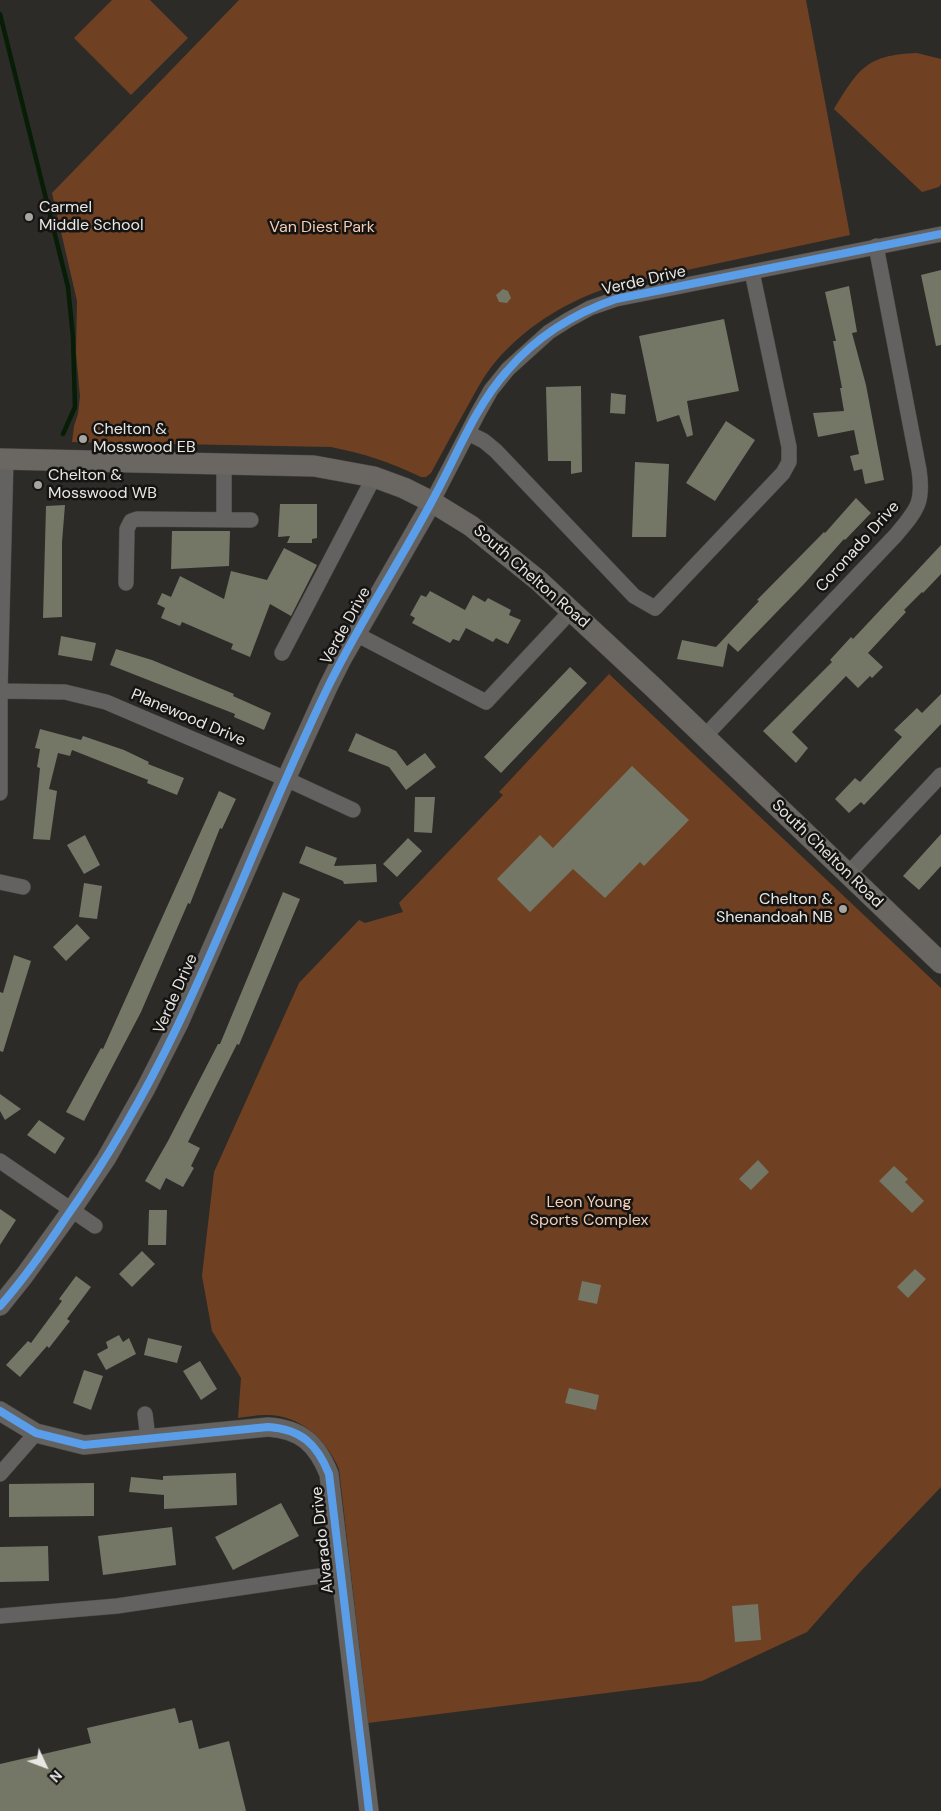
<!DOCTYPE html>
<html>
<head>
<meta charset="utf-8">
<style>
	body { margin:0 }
	#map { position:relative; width:941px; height:1811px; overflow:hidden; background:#2c2b28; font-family:"DM Sans",sans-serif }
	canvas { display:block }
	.north { position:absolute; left:20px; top:1741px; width:50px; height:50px; -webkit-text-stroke:4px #151412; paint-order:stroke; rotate:133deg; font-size:14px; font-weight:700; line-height:20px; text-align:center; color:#e8e7e4 }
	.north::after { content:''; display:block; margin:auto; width:18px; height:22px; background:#e8e7e4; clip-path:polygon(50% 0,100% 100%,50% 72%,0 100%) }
</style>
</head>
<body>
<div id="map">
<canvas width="941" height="1811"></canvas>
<div class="north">N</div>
</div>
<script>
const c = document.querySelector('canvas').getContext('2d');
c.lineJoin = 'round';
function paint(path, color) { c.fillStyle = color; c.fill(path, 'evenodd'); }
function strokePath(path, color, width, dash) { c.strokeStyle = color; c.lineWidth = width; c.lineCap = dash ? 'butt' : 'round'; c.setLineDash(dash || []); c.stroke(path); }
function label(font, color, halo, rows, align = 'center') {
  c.font = font + ' "DM Sans",sans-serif'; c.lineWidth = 5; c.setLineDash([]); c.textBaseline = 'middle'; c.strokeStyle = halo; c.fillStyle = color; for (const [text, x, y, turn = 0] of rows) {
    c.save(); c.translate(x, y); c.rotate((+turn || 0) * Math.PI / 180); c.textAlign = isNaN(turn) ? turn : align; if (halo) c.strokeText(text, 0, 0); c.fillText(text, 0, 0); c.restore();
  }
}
paint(new Path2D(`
	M 112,0 L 150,0 L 188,38 L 131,95 L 74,38 Z
	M 239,0 L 806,0 L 850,235 L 617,285 C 570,299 528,324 496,361 C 484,375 475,393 466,409 C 454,430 443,451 431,473 L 426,477 L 421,477 C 390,462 365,454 331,447 L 72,442 L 74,426 L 78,414 L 80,396 L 76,353 L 77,301 L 52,193 Z
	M 917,53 L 941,59 L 941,184 L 939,187 L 922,192 L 834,109 C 859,68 867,55 917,53 Z
	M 609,674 L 941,988 L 941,1487 L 860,1572 L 807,1632 L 702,1681 L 368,1723 L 339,1469 C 326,1439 299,1414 265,1415 C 256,1415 247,1417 238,1418 L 241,1378 L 212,1331 L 202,1276 L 214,1172 L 299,983 L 359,920 L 365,923 L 403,912 L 399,903 L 503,795 L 499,792 Z`), '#6f4122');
strokePath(new Path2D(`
	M 0,14 L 68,287 L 73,337 L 75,407 L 63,434`), '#071d05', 4.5);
paint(new Path2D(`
	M 941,270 L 941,345 L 936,346 L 921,275 Z
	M 849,286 L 857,332 L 852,333 L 866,385 L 884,480 L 865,484 L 862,469 L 854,471 L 850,456 L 859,454 L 854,430 L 818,437 L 813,413 L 844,411 L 840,388 L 842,388 L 833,341 L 836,341 L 825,292 Z
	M 503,289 L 508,291 L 511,298 L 507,303 L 499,302 L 496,295 Z
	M 724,319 L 739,391 L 687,401 L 693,435 L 687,437 L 679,415 L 657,422 L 639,336 Z
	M 581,386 L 582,472 L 571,474 L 571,461 L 548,461 L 546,387 Z
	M 611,393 L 626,395 L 625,414 L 610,413 Z
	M 726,421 L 755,440 L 715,501 L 686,483 Z
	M 635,462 L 669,464 L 666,537 L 632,537 Z
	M 856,498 L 871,513 L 845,540 L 844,539 L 804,584 L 738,652 L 728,643 L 723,667 L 677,659 L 682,640 L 716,647 L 759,601 L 757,600 L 824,532 L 825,533 Z
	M 280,504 L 317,504 L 317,538 L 312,539 L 312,543 L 287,543 L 290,536 L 278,537 Z
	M 65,505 L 62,542 L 62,617 L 43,618 L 46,506 Z
	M 172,531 L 230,531 L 229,566 L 171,569 Z
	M 941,545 L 941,574 L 923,593 L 922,592 L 904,610 L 906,612 L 868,653 L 883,667 L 872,678 L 870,676 L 858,688 L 846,676 L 792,732 L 808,748 L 796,763 L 763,731 L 832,662 L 830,660 L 851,637 L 853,639 Z
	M 284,548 L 317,565 L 291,616 L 270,604 L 250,657 L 231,649 L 233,644 L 182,622 L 180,626 L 161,618 L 165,608 L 157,604 L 162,593 L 171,597 L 180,576 L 224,599 L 231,571 L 267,580 Z
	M 430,591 L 465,610 L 473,595 L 485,602 L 488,598 L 511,610 L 509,615 L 521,620 L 508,644 L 496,638 L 493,642 L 466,628 L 459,641 L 453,639 L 450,643 L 412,623 L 415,618 L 410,615 L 421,595 L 426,597 Z
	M 61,636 L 96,643 L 92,661 L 58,655 Z
	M 116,649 L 152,660 L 234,694 L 233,696 L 271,713 L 264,730 L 234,717 L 235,714 L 110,665 Z
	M 570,667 L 587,683 L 501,773 L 484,757 Z
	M 941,694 L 941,724 L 864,805 L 861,802 L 849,813 L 835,799 L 855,778 L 860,782 L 902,737 L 894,730 L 917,708 L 922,713 Z
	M 40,729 L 81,740 L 83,736 L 124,750 L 149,762 L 148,764 L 184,778 L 177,795 L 147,783 L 148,780 L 72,750 L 70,756 L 58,753 L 49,789 L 57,791 L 50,840 L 33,839 L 40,768 L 37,767 L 40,749 L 35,748 Z
	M 356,733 L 396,751 L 407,766 L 425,753 L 436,767 L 406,790 L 389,767 L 348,751 Z
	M 632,766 L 689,820 L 644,866 L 640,862 L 605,898 L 573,869 L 530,912 L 497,879 L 540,835 L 553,848 Z
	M 219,791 L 236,799 L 222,829 L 220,828 L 190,904 L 188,903 L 141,1012 L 84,1121 L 66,1112 L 101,1048 L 103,1049 Z
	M 415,797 L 435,797 L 432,833 L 414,832 Z
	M 941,834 L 941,866 L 919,890 L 903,876 Z
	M 85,835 L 100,865 L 84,874 L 67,845 Z
	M 408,838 L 422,851 L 397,877 L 383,864 Z
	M 306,846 L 337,858 L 334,866 L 376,864 L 377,882 L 344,884 L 343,881 L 299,863 Z
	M 84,883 L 102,886 L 97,919 L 79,917 Z
	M 283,892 L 300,899 L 239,1045 L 237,1044 L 188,1142 L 200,1148 L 191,1166 L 194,1168 L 183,1187 L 166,1178 L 160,1190 L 145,1181 L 168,1141 L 218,1044 L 220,1044 Z
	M 77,924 L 90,938 L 66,961 L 53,947 Z
	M 14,955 L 31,961 L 3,1052 L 0,1051 L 0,992 L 3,993 Z
	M 0,1094 L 21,1109 L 5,1120 L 0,1111 Z
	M 39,1120 L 65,1138 L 55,1154 L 27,1135 Z
	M 758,1160 L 769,1172 L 751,1190 L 739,1179 Z
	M 894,1166 L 908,1179 L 905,1182 L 924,1201 L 912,1213 L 879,1181 Z
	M 0,1209 L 16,1220 L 0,1245 Z
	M 149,1210 L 167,1210 L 166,1245 L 148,1245 Z
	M 142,1251 L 155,1264 L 132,1287 L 119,1274 Z
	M 915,1269 L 926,1279 L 908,1298 L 897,1287 Z
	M 76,1276 L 91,1287 L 67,1319 L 70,1321 L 49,1348 L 47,1346 L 20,1377 L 6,1365 L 28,1341 L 31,1343 L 62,1301 L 59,1299 Z
	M 582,1281 L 601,1285 L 597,1304 L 578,1300 Z
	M 119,1335 L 123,1342 L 129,1338 L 136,1354 L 106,1370 L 97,1354 L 108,1348 L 106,1342 Z
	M 148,1338 L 182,1346 L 177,1363 L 144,1355 Z
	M 200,1361 L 217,1389 L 201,1400 L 183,1371 Z
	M 84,1370 L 103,1376 L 91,1410 L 73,1403 Z
	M 569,1388 L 599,1395 L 596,1410 L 565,1403 Z
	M 236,1473 L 237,1505 L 164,1509 L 164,1495 L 129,1492 L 131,1477 L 163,1480 L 163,1476 Z
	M 94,1483 L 94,1516 L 9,1517 L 9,1484 Z
	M 281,1503 L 299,1536 L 233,1570 L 215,1537 Z
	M 172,1527 L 176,1565 L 103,1575 L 98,1536 Z
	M 48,1546 L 49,1581 L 0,1582 L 0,1547 Z
	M 758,1604 L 761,1640 L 735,1642 L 732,1606 Z
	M 175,1708 L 179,1723 L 192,1720 L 199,1749 L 229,1741 L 246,1811 L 0,1811 L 0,1764 L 91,1743 L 87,1728 Z`), '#747666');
const minor = new Path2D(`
	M 468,433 L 484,441 L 496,451 L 634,596 L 655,608 L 783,473 L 789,462 L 789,447 L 752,272
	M 432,502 L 478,413 L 491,390 L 508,369 L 549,332 L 568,320 L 590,308 L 616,299 L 941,234
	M 224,519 L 224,464
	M 126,583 L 127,529 L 131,521 L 137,519 L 251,520
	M 356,634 L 486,702 L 571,611
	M 282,653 L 374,477
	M 0,691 L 65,692 L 106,702 L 286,779 L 353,810
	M 704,737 L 895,536 C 917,510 924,503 919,470 L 876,246
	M 0,793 L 0,691 L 6,459
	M 848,874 L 941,775
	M 0,882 L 23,887
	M 0,1161 L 95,1226
	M 145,1414 L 148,1438
	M 0,1474 L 36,1433
	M 0,1616 L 117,1606 L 340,1573`);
const tertiary = new Path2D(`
	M 0,1306 L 24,1276 L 71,1211 L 106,1159 L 146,1088 L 179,1023 L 286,779 L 328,687 L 342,659 L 432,502
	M 0,1411 L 36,1433 L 84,1445 L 268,1427 C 301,1429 317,1444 329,1474 L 369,1811`);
const secondary = new Path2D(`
	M 0,459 L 314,466 L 374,477 L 404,488 L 432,502 L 471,526 L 539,581 L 654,688 L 941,963`);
strokePath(minor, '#464644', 16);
strokePath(tertiary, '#464644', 20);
strokePath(secondary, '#464644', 22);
strokePath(minor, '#636260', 15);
strokePath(tertiary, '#636260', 19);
strokePath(secondary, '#6a6762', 21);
strokePath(new Path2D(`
	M 0,1306 C 24,1279 45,1249 65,1219 C 108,1158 145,1094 177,1027 C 231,915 274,797 329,685 C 360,622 399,563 432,501 C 456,458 474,408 507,371 C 536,337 575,313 616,299 L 941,234
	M 0,1411 L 36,1433 L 84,1445 L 268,1427 C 301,1429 317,1444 329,1474 L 369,1811`), '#5a9eea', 8);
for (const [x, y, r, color] of [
	[29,217,5,"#a6a5a2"],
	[83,439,5,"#a6a5a2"],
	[38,485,5,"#a6a5a2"],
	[843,909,5,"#a6a5a2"]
]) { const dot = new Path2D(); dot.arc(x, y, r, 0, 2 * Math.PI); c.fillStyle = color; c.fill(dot); strokePath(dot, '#151412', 2); }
label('16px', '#e8e7e4', '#151412', [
	["Carmel",39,208],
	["Middle School",39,226],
	["Chelton &",93,430],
	["Mosswood EB",93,448],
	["Chelton &",48,476],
	["Mosswood WB",48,494],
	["Chelton &",833,900,"right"],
	["Shenandoah NB",833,918,"right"]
], 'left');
label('16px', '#f3cdb6', '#151412', [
	["Van Diest Park",322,228],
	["Leon Young",589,1203],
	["Sports Complex",589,1221]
]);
label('16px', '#e8e7e4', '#151412', [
	["Verde Drive",644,281,-13],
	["Coronado Drive",858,547,-48],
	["South Chelton Road",531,577,41],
	["Verde Drive",346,626,-61],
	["Planewood Drive",188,718,23],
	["South Chelton Road",827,854,44],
	["Verde Drive",176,994,-66],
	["Alvarado Drive",323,1540,-96]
]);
</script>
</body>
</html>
